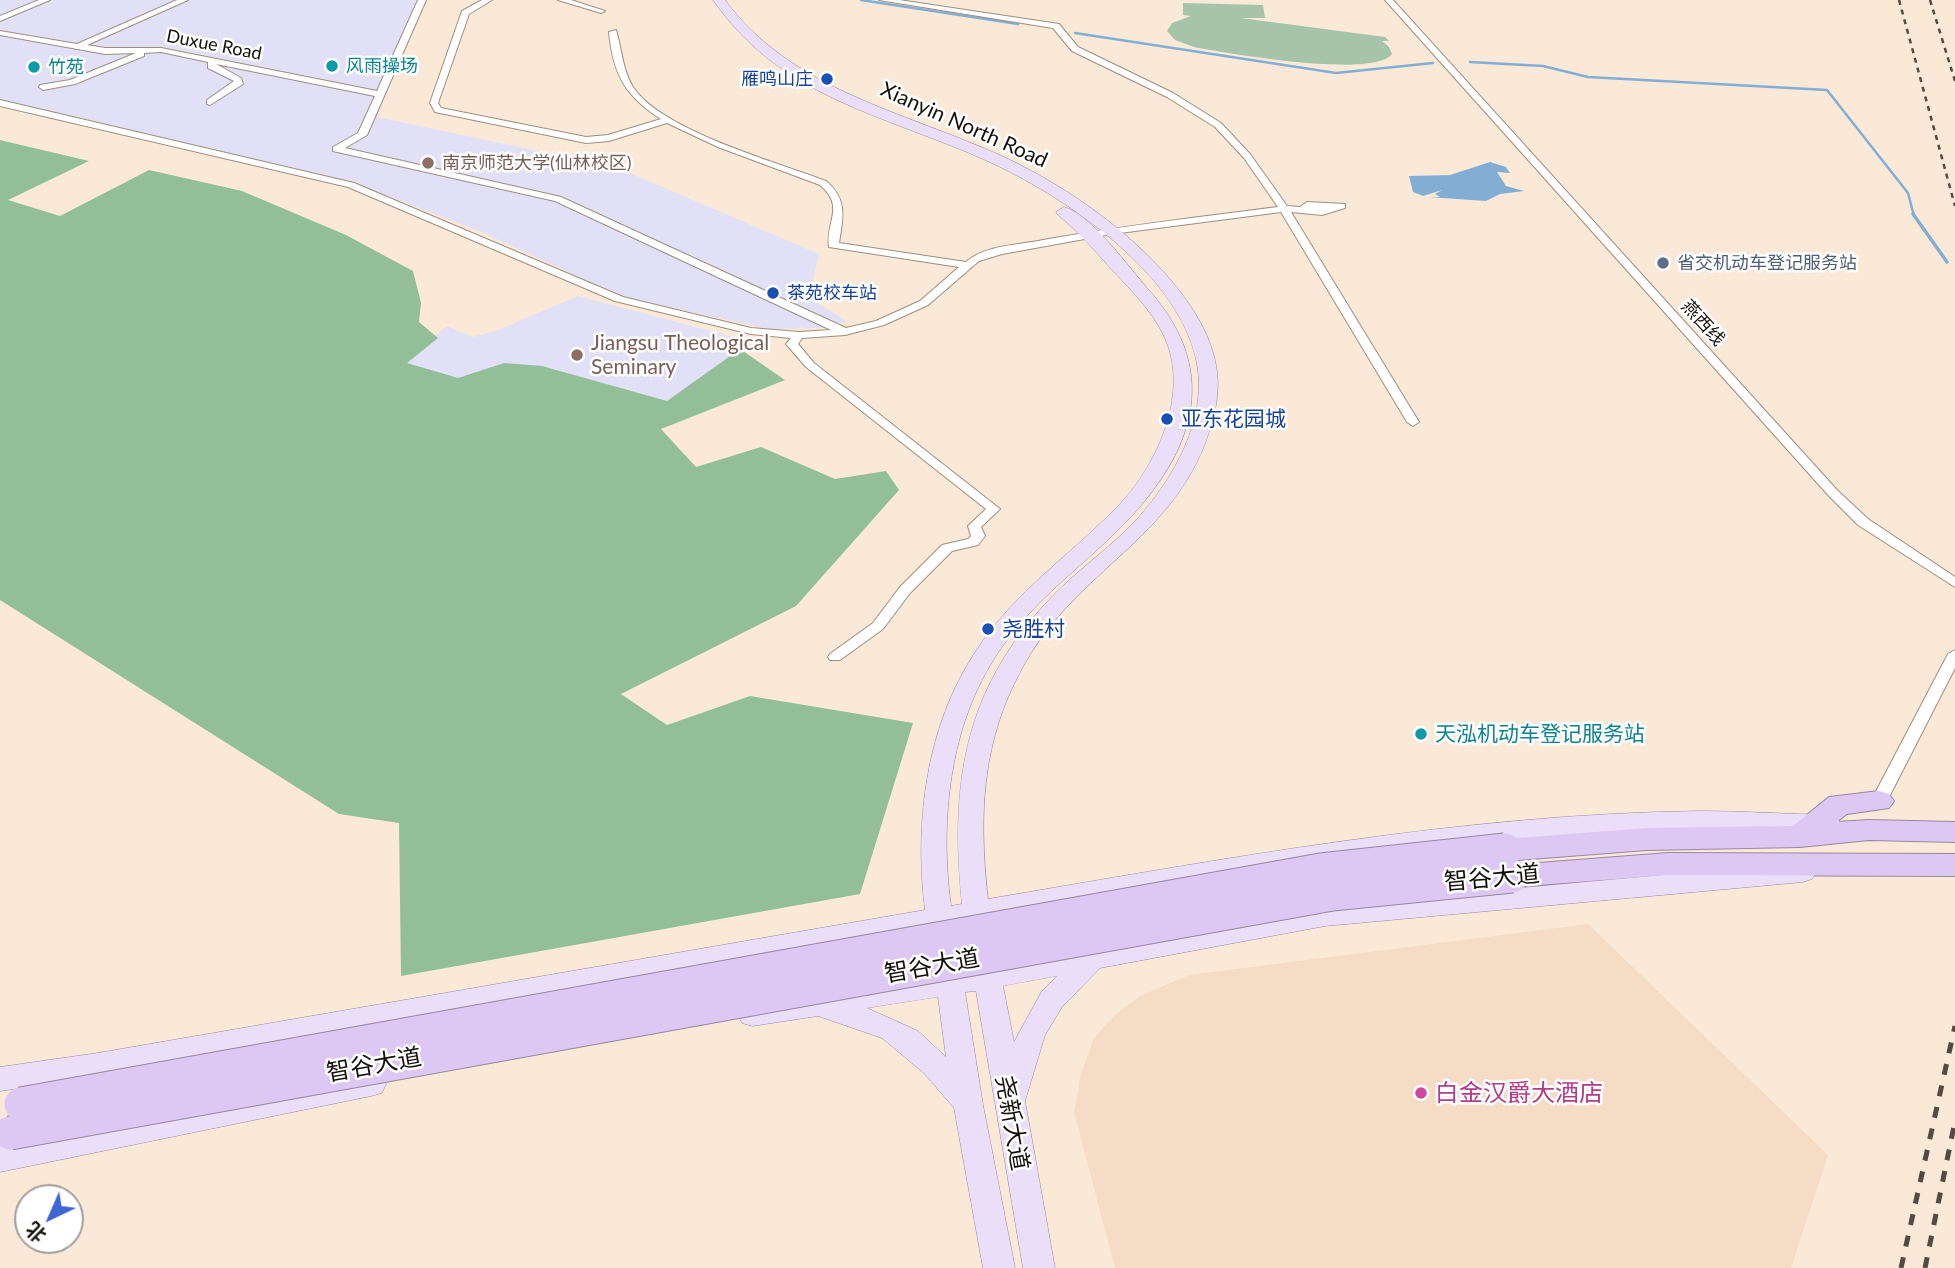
<!DOCTYPE html>
<html>
<head>
<meta charset="utf-8">
<style>
	body { margin:0 }
	#map { position:relative; width:1955px; height:1268px; overflow:hidden; background:#fbe9d8; font-family:Lato,"Noto Sans SC",sans-serif }
	canvas { display:block }
	.north { position:absolute; left:14px; top:1184px; width:70px; height:70px; box-sizing:border-box; background:#fff; border:2px solid #a19f9d; border-radius:50%; rotate:224deg; font-size:19px; font-weight:700; line-height:28px; text-align:center; color:#15100a }
	.north::after { content:''; display:block; margin:auto; width:24px; height:32px; background:#3e65d6; clip-path:polygon(50% 0,100% 100%,50% 72%,0 100%) }
</style>
</head>
<body>
<div id="map">
<canvas width="1955" height="1268"></canvas>
<div class="north">北</div>
</div>
<script>
const c = document.querySelector('canvas').getContext('2d');
c.lineJoin = 'round';
function paint(path, color) { c.fillStyle = color; c.fill(path, 'evenodd'); }
function strokePath(path, color, width, dash) { c.strokeStyle = color; c.lineWidth = width; c.lineCap = dash ? 'butt' : 'round'; c.setLineDash(dash || []); c.stroke(path); }
function label(font, color, halo, rows, align = 'center') {
  c.font = font + ' Lato,"Noto Sans SC",sans-serif'; c.lineWidth = 5; c.setLineDash([]); c.textBaseline = 'middle'; c.strokeStyle = halo; c.fillStyle = color; for (const [text, x, y, turn = 0] of rows) {
    c.save(); c.translate(x, y); c.rotate((+turn || 0) * Math.PI / 180); c.textAlign = isNaN(turn) ? turn : align; if (halo) c.strokeText(text, 0, 0); c.fillText(text, 0, 0); c.restore();
  }
}
paint(new Path2D(`
	M 1588,924 L 1828,1155 L 1791,1268 L 1115,1268 L 1074,1112 L 1081,1074 L 1094,1038 L 1115,1015 L 1140,996 L 1189,975 Z`), '#f4dcc5');
paint(new Path2D(`
	M 0,0 L 425,0 L 377,117 L 618,168 L 819,254 L 809,298 L 847,321 L 822,328 L 769,329 L 622,297 L 479,231 L 354,183 L 0,104 Z
	M 578,296 L 745,340 L 752,348 L 663,403 L 511,363 L 466,386 L 403,364 L 447,326 L 472,337 L 498,330 Z`), '#e2e0f6');
paint(new Path2D(`
	M 1183,3 L 1263,5 L 1265,18 L 1241,18 L 1385,37 L 1389,41 L 1382,41 L 1389,47 L 1392,54 C 1373,79 1227,53 1194,47 L 1175,40 L 1167,31 L 1172,23 L 1191,16 L 1183,15 Z`), '#a6c4aa');
paint(new Path2D(`
	M 0,140 L 89,161 L 8,200 L 60,216 L 149,170 L 242,191 L 346,235 L 413,271 L 421,303 L 419,322 L 438,338 L 407,363 L 458,378 L 504,363 L 542,366 L 667,401 L 740,349 L 785,380 L 661,429 L 696,467 L 761,447 L 835,479 L 886,471 L 899,490 L 796,606 L 621,694 L 667,725 L 750,696 L 913,723 L 860,894 L 401,976 L 399,823 L 339,814 L 0,600 Z`), '#92bf98');
paint(new Path2D(`
	M 1490,162 L 1506,167 L 1510,173 L 1497,172 L 1506,186 L 1524,191 L 1500,194 L 1486,201 L 1428,197 L 1440,197 L 1435,194 L 1442,190 L 1423,196 L 1413,192 L 1409,176 L 1450,175 Z`), '#82aed5');
strokePath(new Path2D(`
	M 861,0 L 1018,24
	M 1075,33 L 1336,73 L 1433,63
	M 1470,62 L 1543,66 L 1588,77 L 1827,90 L 1908,193 L 1914,216`), '#82aed5', 2.5);
strokePath(new Path2D(`
	M 1913,214 L 1947,262`), '#82aed5', 3.5);
const street = new Path2D(`
	M 39,0 L 50,0 L 0,21 L 0,16 Z
	M 177,0 L 188,0 L 87,45 L 105,48 L 161,48 L 377,91 L 418,0 L 426,0 L 367,135 L 345,148 L 561,197 L 846,328 L 876,321 L 920,301 L 959,267 L 829,247 C 825,222 846,207 820,185 L 718,147 L 667,123 L 609,141 L 586,143 L 435,112 L 430,103 L 462,11 L 482,0 L 492,0 L 469,14 L 438,103 L 441,108 L 586,137 L 608,135 L 661,119 C 625,96 613,74 609,32 L 616,30 C 622,49 622,69 633,87 C 662,131 777,162 826,181 C 848,199 843,218 839,243 L 966,262 C 985,245 1019,245 1043,240 C 1121,226 1199,217 1278,207 L 1244,158 L 1215,127 L 1167,97 L 1072,51 L 1053,28 L 879,0 L 899,0 L 1059,24 L 1078,47 L 1173,93 L 1221,123 L 1250,154 L 1287,206 L 1300,207 L 1307,202 L 1345,204 L 1345,208 L 1322,215 L 1291,212 L 1419,422 L 1413,426 L 1407,422 L 1281,212 L 1112,234 L 1002,254 L 979,261 L 928,305 L 884,325 L 845,335 L 802,338 L 798,344 L 814,363 L 1000,509 L 981,527 L 985,536 L 978,545 L 952,551 L 910,593 L 883,629 L 840,660 L 830,660 L 828,657 L 830,654 L 873,623 L 900,587 L 942,545 L 968,539 L 971,536 L 968,526 L 986,509 L 806,367 L 786,344 L 791,338 L 751,334 L 615,301 L 348,187 L 0,106 L 0,100 L 354,183 L 623,297 L 751,328 L 799,332 L 831,330 L 555,201 L 333,151 L 333,147 L 358,133 L 375,96 L 216,64 L 241,78 L 243,84 L 210,105 L 207,104 L 207,100 L 234,81 L 208,68 L 208,62 L 161,52 L 144,53 L 144,56 L 75,84 L 43,90 L 39,87 L 40,85 L 70,80 L 136,53 L 105,54 L 0,35 L 0,31 L 77,44 Z
	M 558,0 L 571,0 L 605,11 L 601,13 Z
	M 1385,0 L 1393,0 L 1837,490 L 1868,519 L 1955,577 L 1955,587 L 1858,525 L 1829,496 Z
	M 1955,650 L 1955,668 L 1887,801 L 1885,805 L 1873,805 L 1871,801 L 1948,654 Z`);
const primary = new Path2D(`
	M 713,0 L 725,0 C 792,91 906,112 1004,157 C 1061,184 1117,222 1160,268 C 1185,295 1209,328 1216,365 C 1220,385 1217,407 1211,426 C 1180,533 1085,566 1031,653 C 982,733 978,808 988,899 C 1224,859 1462,814 1701,811 C 1743,811 1786,814 1828,815 L 1837,818 L 1841,824 L 1837,830 L 1828,833 C 1786,832 1743,828 1701,829 C 1462,833 1226,877 991,919 L 988,929 L 978,932 L 968,929 L 965,923 L 954,925 L 951,937 L 941,940 L 931,937 L 927,930 L 98,1077 L 0,1091 L 0,1067 L 98,1053 L 925,910 C 914,823 926,726 976,651 C 1014,592 1072,554 1120,504 C 1159,462 1191,390 1163,334 C 1151,310 1132,291 1114,272 C 1096,252 1079,232 1058,215 L 1056,212 L 1064,207 C 1089,213 1130,268 1147,288 C 1215,363 1201,437 1137,510 C 1103,549 1060,579 1026,617 C 1008,637 993,658 981,682 C 947,749 941,833 951,906 L 962,904 C 950,786 963,692 1047,602 C 1075,571 1111,548 1139,517 C 1174,477 1207,420 1197,364 C 1181,276 1070,200 994,164 C 930,134 860,116 799,80 C 763,58 737,34 713,0 Z
	M 1803,862 L 1812,865 L 1816,872 L 1812,879 L 1803,882 L 1325,926 L 1100,968 L 1062,1007 L 1045,1035 L 1025,1101 L 1055,1268 L 1023,1268 L 976,991 L 965,992 L 983,1105 L 1015,1268 L 983,1268 L 954,1108 L 925,1074 L 882,1038 L 818,1016 L 752,1026 L 742,1023 L 738,1015 L 742,1007 L 752,1004 L 935,975 L 938,963 L 948,960 L 958,963 L 962,971 L 972,970 L 971,963 L 975,956 L 985,952 L 995,956 L 999,965 L 1325,906 ZM 1057,976 L 1042,991 L 1014,1042 L 1003,986 ZM 938,997 L 946,1057 L 918,1031 L 867,1008 Z
	M 371,1072 L 382,1075 L 386,1084 L 382,1093 L 371,1096 L 0,1172 L 0,1146 Z`);
const highway = new Path2D(`
	M 1879,791 L 1889,794 L 1894,801 L 1889,808 L 1847,814 L 1836,822 L 1869,820 L 1955,822 L 1955,842 L 1869,840 L 1800,847 L 1647,850 L 1505,861 L 1494,858 L 1490,850 L 1494,842 L 1505,839 L 1647,828 L 1793,826 L 1829,797 Z
	M 1668,853 L 1955,854 L 1955,876 L 1668,875 L 1512,887 L 1501,884 L 1497,876 L 1501,868 L 1512,865 Z`);
strokePath(street, '#9e8e7e', 2);
strokePath(primary, '#9788a1', 1);
strokePath(highway, '#9788a1', 2);
paint(street, '#fff');
paint(primary, '#ebdef8');
paint(highway, '#ddc8f3');
strokePath(new Path2D(`
	M 1899,0 L 1955,206
	M 1930,0 L 1955,81`), '#534b42', 2.5, [5, 5]);
strokePath(new Path2D(`
	M 1901,1268 L 1955,1026
	M 1925,1268 L 1955,1121`), '#534b42', 5, [11, 11]);
const highwayBridge = new Path2D(`
	M 21,1104 L 1321,870 L 1505,850
	M 10,1133 L 1332,894 L 1512,876`);
strokePath(highwayBridge, '#9788a1', 35, []);
strokePath(highwayBridge, '#ddc8f3', 33);
for (const [x, y, r, color] of [
	[332,66,7,"#0f9aa8"],
	[34,67,7,"#0f9aa8"],
	[827,79,7,"#1a4fb4"],
	[428,163,7,"#8d6e63"],
	[1663,263,7,"#5c6f8a"],
	[773,293,7,"#1a4fb4"],
	[577,355,7,"#8d6e63"],
	[1167,419,7,"#1a4fb4"],
	[988,629,7,"#1a4fb4"],
	[1421,734,7,"#0f9aa8"],
	[1421,1093,7,"#d1479c"]
]) { const dot = new Path2D(); dot.arc(x, y, r, 0, 2 * Math.PI); c.fillStyle = color; c.fill(dot); strokePath(dot, '#fff', 2.5); }
label('18px', '#15100a', '#fff', [
	["Duxue Road",214,45,11],
	["燕西线",1703,323,48]
]);
label('18px', '#0d838f', '#fff', [
	["风雨操场",346,66],
	["竹苑",48,67]
], 'left');
label('18px', '#164399', '#fff', [
	["雁鸣山庄",813,79],
	["茶苑校车站",787,293,"left"]
], 'right');
label('18px', '#785e54', '#fff', [
	["南京师范大学(仙林校区)",442,163]
], 'left');
label('18px', '#4e5e75', '#fff', [
	["省交机动车登记服务站",1677,263]
], 'left');
label('21px', '#15100a', '#fff', [
	["Xianyin North Road",964,125,24]
]);
label('21px', '#785e54', '#fff', [
	["Jiangsu Theological",591,343],
	["Seminary",591,367]
], 'left');
label('21px', '#164399', '#fff', [
	["亚东花园城",1181,419],
	["尧胜村",1002,629]
], 'left');
label('21px', '#0d838f', '#fff', [
	["天泓机动车登记服务站",1435,734]
], 'left');
label('24px', '#15100a', '#fff', [
	["智谷大道",1492,878,-5],
	["智谷大道",932,966,-10],
	["智谷大道",374,1065,-10],
	["尧新大道",1012,1123,80]
]);
label('24px', '#b23c85', '#fff', [
	["白金汉爵大酒店",1435,1093]
], 'left');
</script>
</body>
</html>
